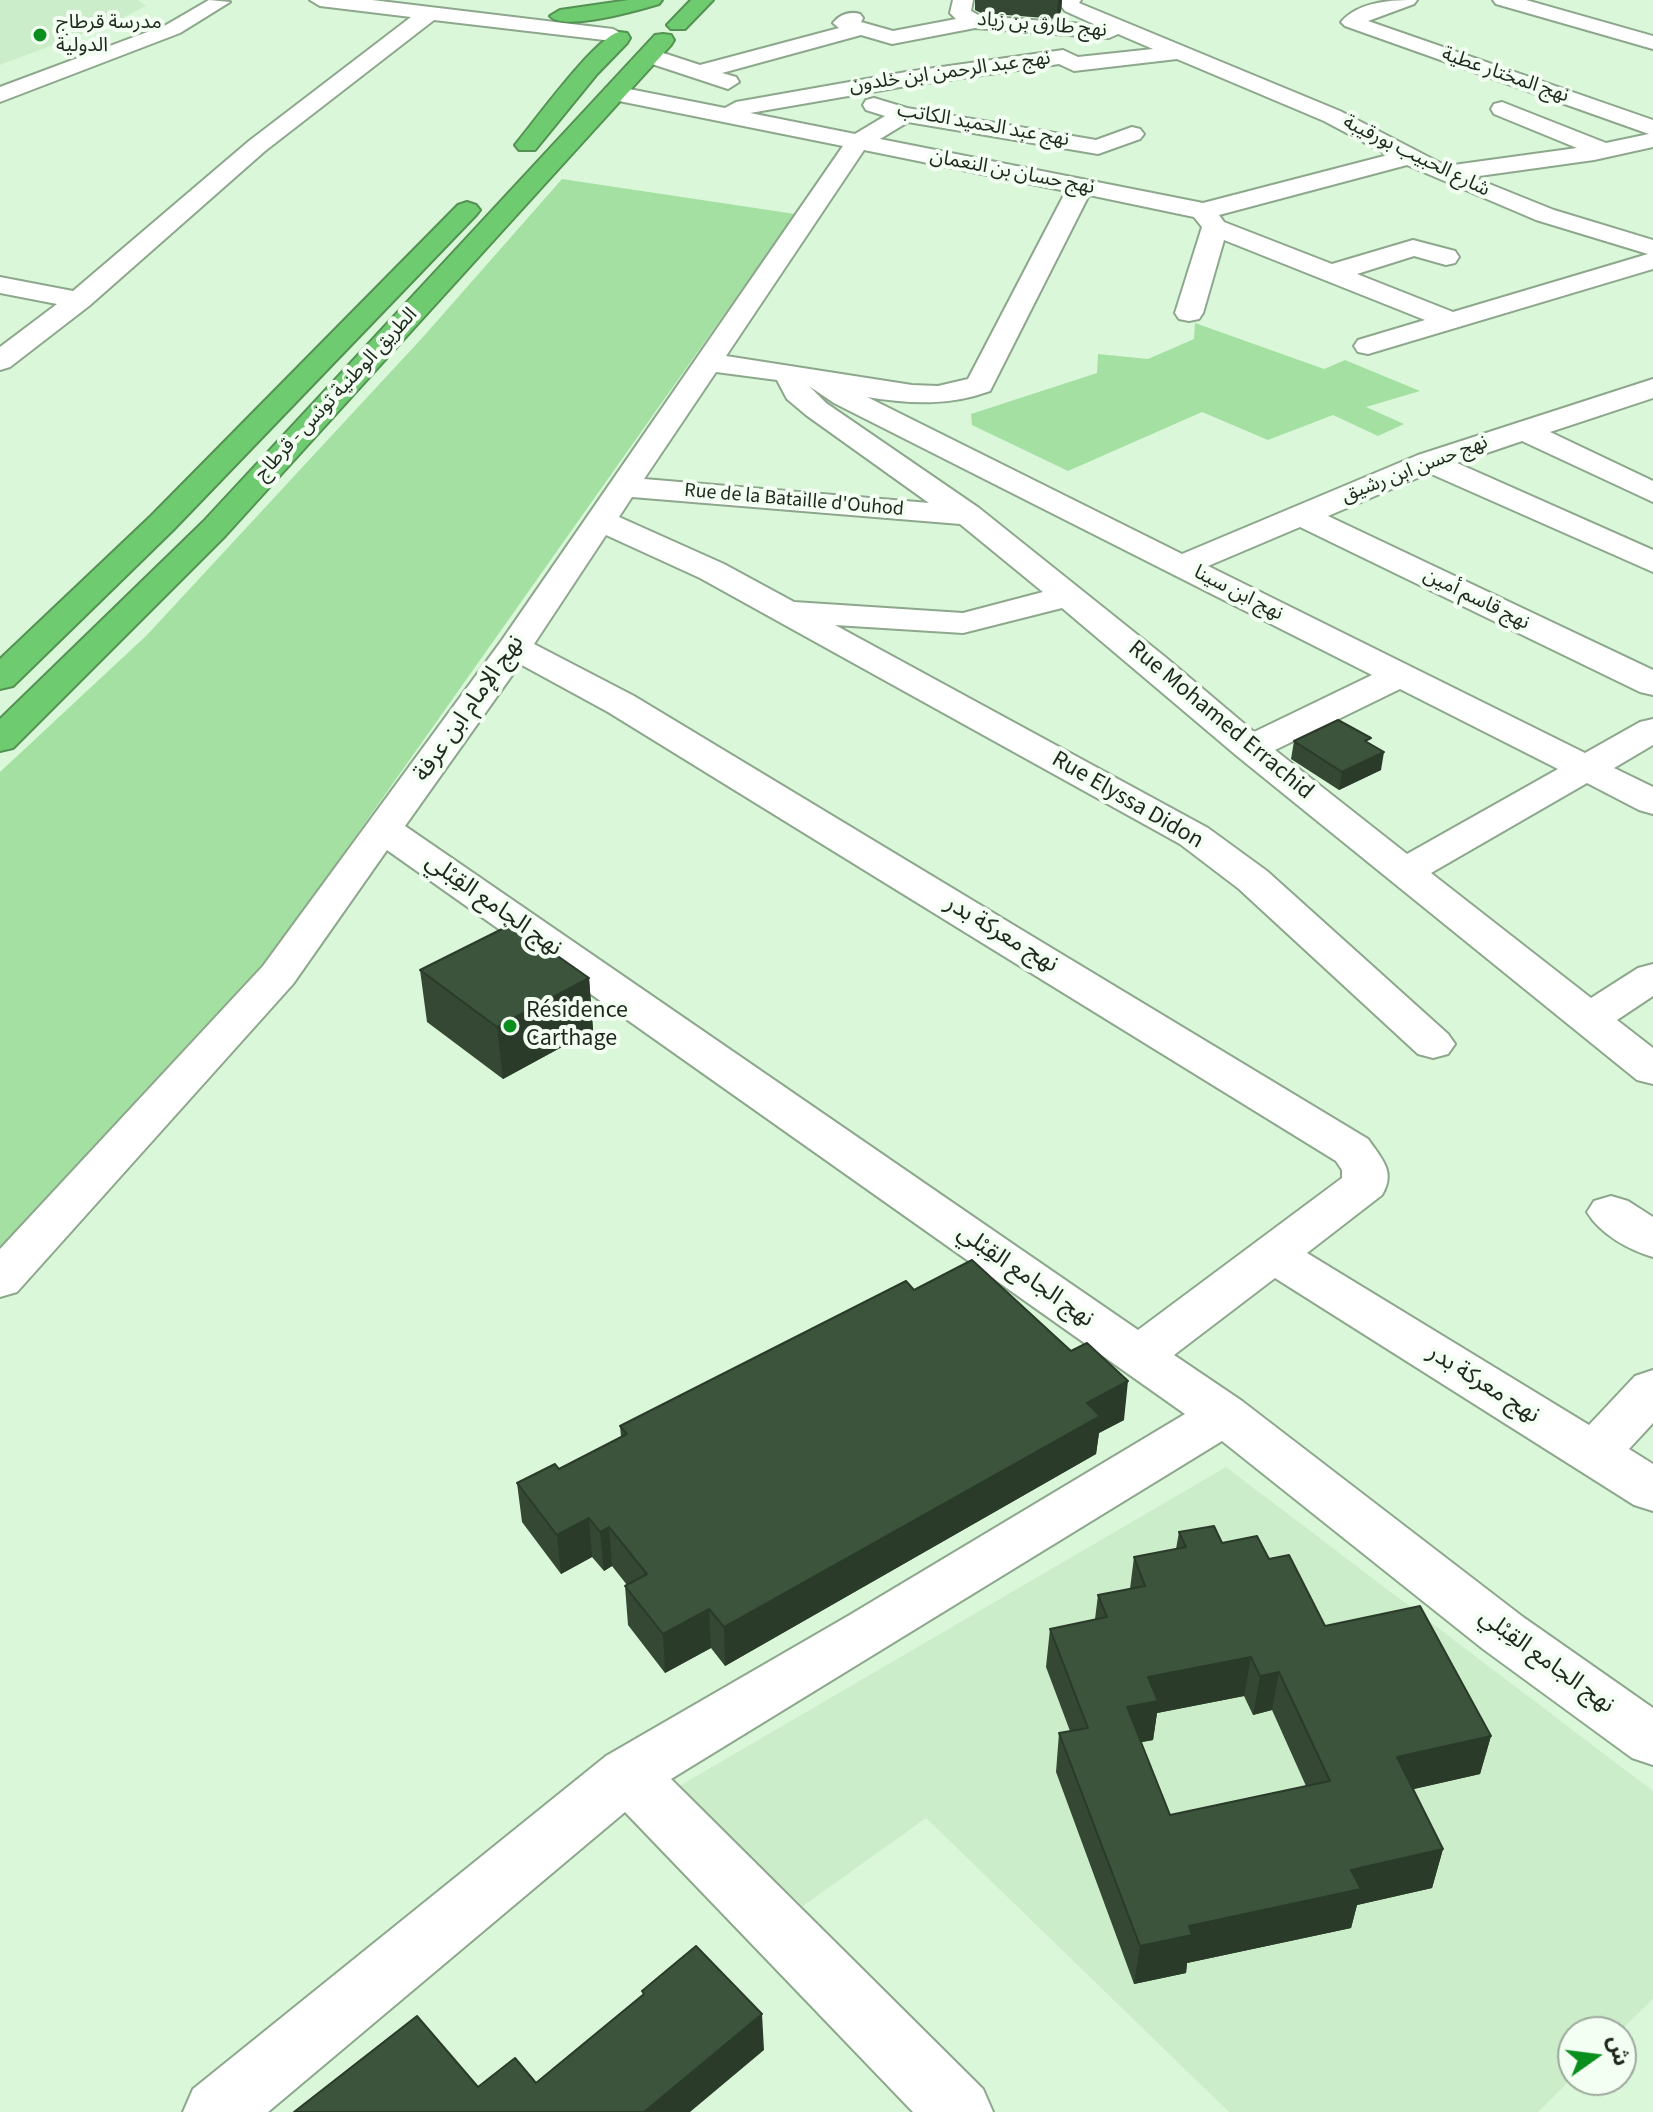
<!DOCTYPE html>
<html>
<head>
<meta charset="utf-8">
<style>
	body { margin:0 }
	#map { position:relative; width:1653px; height:2112px; overflow:hidden; background:#dbf7da; font-family:"Source Sans 3","Noto Sans Arabic",sans-serif }
	canvas { display:block }
	.north { position:absolute; left:1557px; top:2016px; width:80px; height:80px; box-sizing:border-box; background:#f4fff3; border:2px solid #9ea99d; border-radius:50%; rotate:76deg; font-size:22px; font-weight:700; line-height:32px; text-align:center; color:#1e281d }
	.north::after { content:''; display:block; margin:auto; width:28px; height:36px; background:#0a8f1e; clip-path:polygon(50% 0,100% 100%,50% 72%,0 100%) }
</style>
</head>
<body>
<div id="map">
<canvas width="1653" height="2112"></canvas>
<div class="north">ش</div>
</div>
<script>
const c = document.querySelector('canvas').getContext('2d');
c.lineJoin = 'round';
function paint(path, color) { c.fillStyle = color; c.fill(path, 'evenodd'); }
function strokePath(path, color, width, dash) { c.strokeStyle = color; c.lineWidth = width; c.lineCap = dash ? 'butt' : 'round'; c.setLineDash(dash || []); c.stroke(path); }
function label(font, color, halo, rows, align = 'center') {
  c.font = font + ' "Source Sans 3","Noto Sans Arabic",sans-serif'; c.lineWidth = 8; c.setLineDash([]); c.textBaseline = 'middle'; c.strokeStyle = halo; c.fillStyle = color; for (const [text, x, y, turn = 0] of rows) {
    c.save(); c.translate(x, y); c.rotate((+turn || 0) * Math.PI / 180); c.textAlign = isNaN(turn) ? turn : align; if (halo) c.strokeText(text, 0, 0); c.fillText(text, 0, 0); c.restore();
  }
}
paint(new Path2D(`
	M 0,0 L 138,0 L 146,6 L 114,22 L 0,65 Z
	M 1226,1467 L 1653,1791 L 1653,1999 L 1619,2032 L 1573,2032 L 1573,2077 L 1538,2112 L 1229,2112 L 926,1818 L 803,1906 L 676,1788 Z`), '#ccedca');
paint(new Path2D(`
	M 562,179 L 795,214 L 252,983 L 0,1269 L 0,772 L 147,635 L 423,337 Z
	M 1195,323 L 1324,369 L 1345,360 L 1420,391 L 1366,407 L 1404,424 L 1378,436 L 1333,415 L 1268,440 L 1202,412 L 1068,471 L 972,425 L 971,414 L 1097,373 L 1098,354 L 1148,359 L 1194,339 Z`), '#a3e0a1');
const minor = new Path2D(`
	M 209,0 L 230,2 L 180,33 L 0,102 L 0,87 L 166,25 Z
	M 310,0 L 372,0 L 613,29 L 624,35 L 613,41 L 434,20 L 265,151 L 89,306 L 10,367 L 0,370 L 0,347 L 57,304 L 0,293 L 0,277 L 73,291 L 249,141 L 411,17 L 320,6 Z
	M 953,0 L 973,0 L 971,11 L 980,16 L 1096,25 L 1065,11 L 1059,3 L 1061,0 L 1081,0 L 1079,3 L 1340,111 L 1446,166 L 1577,148 L 1494,114 L 1491,109 L 1494,104 L 1502,102 L 1606,143 L 1649,134 L 1345,26 L 1341,22 C 1359,1 1392,0 1417,0 L 1414,4 L 1368,21 L 1653,120 L 1653,147 L 1594,160 L 1472,177 L 1554,210 L 1653,240 L 1653,269 L 1368,354 L 1358,352 L 1354,346 L 1358,340 L 1425,320 L 1224,240 L 1203,313 L 1199,319 L 1189,321 L 1179,319 L 1175,313 L 1202,227 L 1194,217 L 1089,195 L 990,391 C 949,406 910,404 867,397 L 1182,554 L 1418,455 L 1653,379 L 1653,398 L 1550,432 L 1653,481 L 1653,502 L 1522,441 L 1457,463 L 1653,550 L 1653,572 L 1429,473 L 1328,516 L 1653,670 L 1653,695 L 1640,692 L 1300,527 L 1208,566 L 1585,753 L 1640,722 L 1653,719 L 1653,745 L 1614,768 L 1653,787 L 1653,814 L 1639,810 L 1587,783 L 1431,873 L 1591,998 L 1638,968 L 1653,964 L 1653,996 L 1617,1020 L 1653,1048 L 1653,1084 L 1637,1080 L 1237,756 L 1062,608 L 963,633 L 835,625 L 1208,828 L 1267,871 L 1448,1034 L 1455,1044 L 1448,1054 L 1433,1058 L 1418,1054 L 1239,889 L 1180,844 L 700,578 L 606,535 L 534,644 L 634,696 L 1368,1139 C 1382,1159 1396,1172 1382,1195 L 1307,1253 L 1589,1425 L 1635,1376 L 1653,1370 L 1653,1423 L 1629,1449 L 1653,1464 L 1653,1511 L 1634,1505 L 1275,1278 L 1174,1355 L 1242,1401 L 1523,1617 L 1653,1708 L 1653,1765 L 1632,1758 L 1483,1649 L 1222,1441 L 671,1779 L 983,2089 L 993,2112 L 913,2112 L 625,1812 L 268,2112 L 183,2112 L 193,2089 L 606,1756 L 848,1616 L 1185,1414 L 387,850 L 293,984 L 17,1292 L 0,1297 L 0,1249 L 263,966 L 502,640 L 843,146 L 614,100 L 606,98 L 603,93 L 606,88 L 614,86 L 725,108 L 736,102 L 906,72 L 1063,50 L 1078,57 L 1153,49 L 1118,34 L 1109,38 L 975,28 L 892,44 L 861,35 L 722,73 L 736,77 L 739,82 L 728,89 L 640,60 L 637,55 L 648,48 L 700,65 L 839,28 L 833,23 C 840,14 850,11 860,14 L 863,18 L 861,22 L 893,31 L 956,19 L 950,13 ZM 1177,59 L 1324,121 L 1388,155 L 1203,203 L 880,139 L 908,122 L 1098,154 L 1140,139 L 1144,134 L 1140,129 L 1132,127 L 1096,140 L 907,108 L 874,98 L 866,100 L 863,105 L 866,110 L 885,116 L 855,134 L 750,113 L 906,86 L 1059,64 L 1074,71 ZM 864,150 L 1066,191 L 968,379 L 938,386 L 912,385 L 726,356 ZM 1407,165 L 1536,220 L 1648,254 L 1453,312 L 1357,274 L 1414,256 L 1446,265 L 1455,263 L 1459,257 L 1455,251 L 1413,240 L 1332,264 L 1224,222 L 1219,215 ZM 716,372 L 777,380 L 787,399 L 806,415 L 929,503 L 644,479 ZM 809,386 L 834,403 L 1372,675 L 1254,732 L 1164,656 L 979,508 L 826,403 ZM 632,497 L 960,524 L 1043,592 L 963,613 L 794,602 L 724,564 L 619,517 ZM 520,664 L 608,712 L 1336,1161 L 1342,1170 L 1342,1178 L 1138,1330 L 405,826 ZM 1400,689 L 1558,769 L 1407,854 L 1275,750 Z
	M 1493,0 L 1526,0 L 1653,36 L 1653,49 L 1496,4 Z
	M 1611,1196 L 1628,1201 L 1653,1217 L 1653,1257 C 1629,1250 1600,1234 1587,1212 L 1594,1201 Z`);
const highway = new Path2D(`
	M 629,0 L 662,0 L 659,4 C 639,10 563,32 550,16 L 560,10 Z
	M 691,0 L 713,0 L 685,29 L 671,29 L 667,25 Z
	M 619,32 L 627,33 L 630,38 L 627,43 L 597,74 L 535,150 L 519,150 L 515,145 L 519,140 C 537,118 596,37 619,32 Z
	M 663,34 L 671,35 L 674,40 L 671,45 L 225,536 L 13,748 L 0,751 L 0,719 L 203,522 L 655,35 Z
	M 467,202 L 476,205 L 480,210 L 476,215 L 173,530 L 13,686 L 0,689 L 0,659 L 151,516 L 458,205 Z`);
strokePath(minor, '#8da78c', 4);
strokePath(highway, '#539252', 4);
paint(minor, '#fff');
paint(highway, '#6fcb6f');
paint(new Path2D(`
	M 975,0 L 1062,0 L 1061,11 L 1057,19 L 981,13 L 975,10 Z
	M 1294,741 L 1370,743 L 1381,770 L 1339,790 L 1291,759 Z
	M 420,970 L 589,978 L 593,1030 L 503,1079 L 427,1022 Z
	M 914,1290 L 1124,1420 L 1099,1433 L 1096,1454 L 725,1666 L 711,1648 L 665,1673 L 628,1625 L 625,1586 L 627,1585 L 612,1566 L 604,1571 L 592,1557 L 561,1574 L 522,1522 L 517,1483 L 559,1469 L 621,1437 L 620,1426 Z
	M 1179,1532 L 1222,1543 L 1269,1559 L 1325,1626 L 1491,1736 L 1480,1774 L 1413,1789 L 1443,1849 L 1432,1888 L 1357,1905 L 1351,1928 L 1187,1963 L 1186,1973 L 1134,1984 L 1056,1772 L 1059,1733 L 1070,1731 L 1046,1667 L 1050,1629 L 1095,1619 L 1098,1595 L 1130,1589 L 1134,1557 L 1176,1549 ZM 1244,1696 L 1253,1715 L 1272,1710 L 1306,1786 L 1170,1815 L 1141,1742 L 1153,1740 L 1157,1713 Z`), '#344834');
paint(new Path2D(`
	M 1058,0 L 1062,0 L 1061,11 L 1057,19 Z
	M 1384,752 L 1381,770 L 1339,790 L 1342,772 Z
	M 589,978 L 593,1030 L 503,1079 L 497,1027 Z
	M 1128,1381 L 1124,1420 L 1099,1433 L 1096,1454 L 725,1666 L 724,1627 L 1087,1403 Z
	M 589,1518 L 592,1557 L 561,1574 L 557,1535 Z
	M 609,1527 L 612,1566 L 604,1571 L 600,1532 Z
	M 709,1609 L 711,1648 L 665,1673 L 663,1634 Z
	M 1251,1657 L 1244,1696 L 1157,1713 L 1153,1740 L 1122,1746 L 1127,1707 L 1148,1677 Z
	M 1279,1672 L 1272,1710 L 1253,1715 L 1260,1676 Z
	M 1491,1736 L 1480,1774 L 1388,1795 L 1397,1757 Z
	M 1443,1849 L 1432,1888 L 1357,1905 L 1351,1928 L 1187,1963 L 1186,1973 L 1134,1984 L 1140,1946 L 1189,1926 L 1351,1870 Z
	M 762,2014 L 764,2050 L 690,2112 L 644,2112 Z`), '#2a3b2a');
const building = new Path2D(`
	M 1338,720 L 1371,738 L 1365,741 L 1384,752 L 1342,772 L 1294,741 Z
	M 512,924 L 589,978 L 497,1027 L 420,970 Z
	M 972,1260 L 1071,1351 L 1087,1343 L 1128,1381 L 1087,1403 L 1100,1416 L 724,1627 L 709,1609 L 663,1634 L 625,1586 L 647,1574 L 609,1527 L 600,1532 L 589,1518 L 557,1535 L 517,1483 L 555,1464 L 559,1469 L 627,1434 L 620,1426 L 906,1281 L 914,1290 Z
	M 1214,1526 L 1222,1543 L 1257,1536 L 1269,1559 L 1289,1555 L 1325,1626 L 1420,1606 L 1491,1736 L 1397,1757 L 1443,1849 L 1351,1870 L 1361,1889 L 1189,1926 L 1192,1935 L 1140,1946 L 1059,1733 L 1088,1728 L 1050,1629 L 1107,1617 L 1098,1595 L 1145,1586 L 1134,1557 L 1186,1547 L 1179,1532 ZM 1251,1657 L 1260,1676 L 1279,1672 L 1330,1781 L 1170,1815 L 1127,1707 L 1158,1701 L 1148,1677 Z
	M 696,1946 L 762,2014 L 644,2112 L 294,2112 L 417,2016 L 478,2087 L 515,2058 L 536,2083 L 644,1994 L 642,1991 Z`);
paint(building, '#3c543c');
strokePath(building, '#2a3b2a', 2);
for (const [x, y, r, color] of [
	[40,35,8,"#0a8f1e"],
	[510,1026,8,"#0a8f1e"]
]) { const dot = new Path2D(); dot.arc(x, y, r, 0, 2 * Math.PI); c.fillStyle = color; c.fill(dot); strokePath(dot, '#f4fff3', 3); }
label('20px', '#1e281d', '#f4fff3', [
	["مدرسة قرطاج",56,24],
	["الدولية",56,47]
], 'left');
label('20px', '#1e281d', '#f4fff3', [
	["نهج طارق بن زياد",1042,26,5],
	["نهج عبد الرحمن ابن خلدون",950,73,-8],
	["نهج المختار عطية",1505,76,19],
	["نهج عبد الحميد الكاتب",983,126,10],
	["شارع الحبيب بورقيبة",1416,157,26],
	["نهج حسان بن النعمان",1012,173,11],
	["الطريق الوطنية تونس - قرطاج",337,395,-47],
	["نهج حسن ابن رشيق",1415,470,-21],
	["Rue de la Bataille d'Ouhod",794,501,5],
	["نهج ابن سينا",1238,594,27],
	["نهج قاسم أمين",1476,600,26]
]);
label('24px', '#1e281d', '#f4fff3', [
	["نهج الإمام ابن عرفة",470,709,-55],
	["Rue Mohamed Errachid",1220,721,40],
	["Rue Elyssa Didon",1127,801,30],
	["نهج الجامع القِبْلي",493,906,35],
	["نهج معركة بدر",1001,935,31],
	["نهج الجامع القِبْلي",1025,1277,35],
	["نهج معركة بدر",1483,1385,32],
	["نهج الجامع القِبْلي",1546,1662,36]
]);
label('24px', '#1e281d', '#f4fff3', [
	["Résidence",526,1012],
	["Carthage",526,1040]
], 'left');
</script>
</body>
</html>
